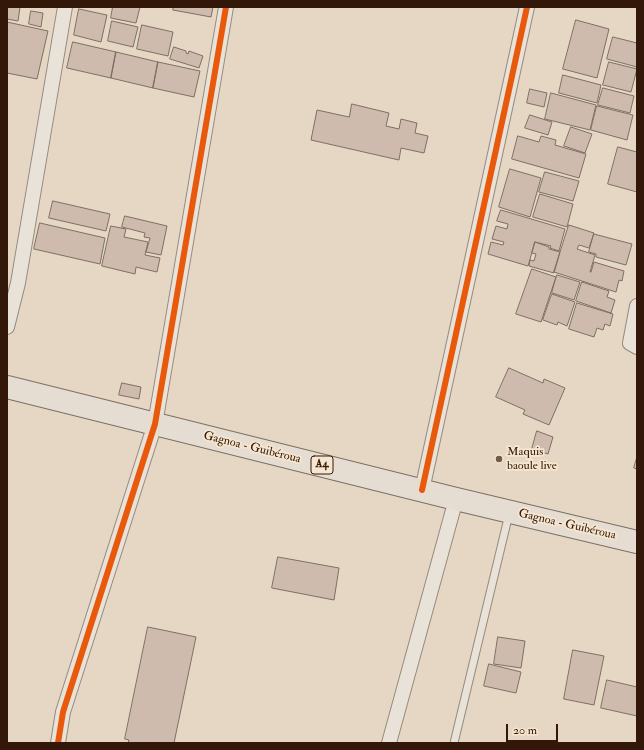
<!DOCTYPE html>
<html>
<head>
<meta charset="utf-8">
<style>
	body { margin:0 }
	#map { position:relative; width:644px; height:750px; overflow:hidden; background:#e5d7c3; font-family:"IM FELL Double Pica",serif }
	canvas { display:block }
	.frame { position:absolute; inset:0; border:8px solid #33180a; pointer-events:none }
	.scale { position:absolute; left:506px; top:724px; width:52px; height:18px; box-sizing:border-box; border:2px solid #33180a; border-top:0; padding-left:5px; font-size:12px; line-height:14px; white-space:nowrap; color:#33180a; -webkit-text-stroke:3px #f7e6cf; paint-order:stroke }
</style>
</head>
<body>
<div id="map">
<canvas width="644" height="750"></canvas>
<div class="frame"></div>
<div class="scale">20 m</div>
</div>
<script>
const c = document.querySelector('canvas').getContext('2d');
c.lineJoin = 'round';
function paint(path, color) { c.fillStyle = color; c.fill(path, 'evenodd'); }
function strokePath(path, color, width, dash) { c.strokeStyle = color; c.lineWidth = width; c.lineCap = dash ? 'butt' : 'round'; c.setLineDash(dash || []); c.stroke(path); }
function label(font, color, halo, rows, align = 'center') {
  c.font = font + ' "IM FELL Double Pica",serif'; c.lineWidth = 3.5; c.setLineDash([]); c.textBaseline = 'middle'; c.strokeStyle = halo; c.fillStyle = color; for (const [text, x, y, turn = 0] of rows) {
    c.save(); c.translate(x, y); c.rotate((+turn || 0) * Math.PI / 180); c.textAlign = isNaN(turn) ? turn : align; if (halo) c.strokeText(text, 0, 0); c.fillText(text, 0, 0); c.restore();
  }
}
const building = new Path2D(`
	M 7,7 L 20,7 L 18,21 L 7,19 Z
	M 113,7 L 140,7 L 136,23 L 111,18 Z
	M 174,7 L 213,7 L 211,17 L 173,10 Z
	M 79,9 L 107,15 L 101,42 L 74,35 Z
	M 31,11 L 43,13 L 41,27 L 29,24 Z
	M 576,20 L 609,29 L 597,78 L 563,69 Z
	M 112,21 L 138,27 L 133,47 L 108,41 Z
	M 7,22 L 48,31 L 37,79 L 7,73 Z
	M 142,25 L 173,32 L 168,56 L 137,49 Z
	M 613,37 L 637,43 L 637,67 L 607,59 Z
	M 73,42 L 116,52 L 111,78 L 67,68 Z
	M 174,47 L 186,51 L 186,53 L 188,54 L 189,51 L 203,56 L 199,68 L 170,59 Z
	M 116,52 L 158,62 L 153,88 L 111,78 Z
	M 158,62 L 200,71 L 194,97 L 153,88 Z
	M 609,62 L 637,69 L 631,92 L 603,85 Z
	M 563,75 L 601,85 L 597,103 L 559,93 Z
	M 603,88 L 634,96 L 630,113 L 598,105 Z
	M 530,89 L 547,93 L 544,107 L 527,103 Z
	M 551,93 L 596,105 L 590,130 L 545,119 Z
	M 352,104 L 389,113 L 386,126 L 399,129 L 401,119 L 417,123 L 415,133 L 428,136 L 424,153 L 401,148 L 399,160 L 311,140 L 317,110 L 349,117 Z
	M 597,106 L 633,115 L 627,140 L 591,130 Z
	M 530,115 L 552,122 L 548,135 L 525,128 Z
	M 571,127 L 592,134 L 585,153 L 564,146 Z
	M 518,136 L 539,142 L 541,136 L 556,140 L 555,145 L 586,154 L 579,178 L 512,159 Z
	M 618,147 L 637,152 L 637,192 L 608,184 Z
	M 510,169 L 541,178 L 530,217 L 499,207 Z
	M 545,172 L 579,181 L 573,201 L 539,192 Z
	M 540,194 L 573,204 L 567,227 L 533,217 Z
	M 53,201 L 110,214 L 106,231 L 49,218 Z
	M 501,210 L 565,229 L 559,251 L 550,248 L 551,246 L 535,242 L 528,266 L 488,254 L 491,242 L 503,245 L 504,242 L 492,239 L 496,226 L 507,229 L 508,224 L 497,221 Z
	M 125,216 L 167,226 L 161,255 L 146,252 L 150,238 L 144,237 L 145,233 L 122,227 Z
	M 40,223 L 105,238 L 100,264 L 34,249 Z
	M 569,225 L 594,233 L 589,248 L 579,245 L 577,249 L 595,255 L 590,272 L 591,272 L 594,262 L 624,271 L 622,281 L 619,280 L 616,292 L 554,272 Z
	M 111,226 L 126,229 L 124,237 L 148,242 L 145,255 L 160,258 L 157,272 L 136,267 L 135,274 L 102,266 Z
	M 594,234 L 632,244 L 626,265 L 596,257 L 596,254 L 589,252 Z
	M 535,242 L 549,247 L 549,249 L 560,252 L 554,273 L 529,266 L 530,260 L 534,261 L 536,254 L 532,253 Z
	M 532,269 L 556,277 L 541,322 L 516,314 Z
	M 557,275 L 580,282 L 574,300 L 552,293 Z
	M 582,282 L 609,291 L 607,297 L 615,300 L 611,313 L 576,301 Z
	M 552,294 L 575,302 L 567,326 L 558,322 L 557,325 L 543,320 Z
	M 577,303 L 613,314 L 610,326 L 605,324 L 603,330 L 597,328 L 594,337 L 569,329 Z
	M 509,368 L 543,383 L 544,379 L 565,388 L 549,425 L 523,414 L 525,410 L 496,397 Z
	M 122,383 L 141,387 L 139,399 L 119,395 Z
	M 537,431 L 553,437 L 548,454 L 532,449 Z
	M 637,457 L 637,469 L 634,468 Z
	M 278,557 L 339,568 L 334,600 L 272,588 Z
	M 148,627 L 196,637 L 174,743 L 128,743 L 129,740 L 125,739 Z
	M 498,637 L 525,641 L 521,668 L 494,664 Z
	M 573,650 L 604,656 L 594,705 L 564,699 Z
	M 489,664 L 521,672 L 516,693 L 484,686 Z
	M 607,680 L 637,687 L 637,716 L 601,708 Z`);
paint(building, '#cebbad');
strokePath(building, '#7c7064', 1);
const lane = new Path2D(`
	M 454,743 L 509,514`);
const street = new Path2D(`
	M 637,306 L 630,343 L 637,347
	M 7,327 L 18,283 L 65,7
	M 422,490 L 527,7
	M 58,743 L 63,712 L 155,424 L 226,7
	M 389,743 L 456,499`);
const primary = new Path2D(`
	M 7,387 L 456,499 L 637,542`);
strokePath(lane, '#958a7d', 9);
strokePath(street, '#958a7d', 16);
strokePath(primary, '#7c7064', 24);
strokePath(lane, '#e9e2d8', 7);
strokePath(street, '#e9e2d8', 14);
strokePath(primary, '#e5ddd2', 22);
strokePath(new Path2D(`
	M 422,490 L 527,7
	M 58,743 L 63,712 L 155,424 L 226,7`), '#e8590c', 6);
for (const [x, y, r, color] of [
	[499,459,4,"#715b4b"]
]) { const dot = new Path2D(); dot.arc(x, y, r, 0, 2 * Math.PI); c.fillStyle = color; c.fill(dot); strokePath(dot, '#f7e6cf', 1.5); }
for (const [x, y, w] of [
	[322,465,22]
]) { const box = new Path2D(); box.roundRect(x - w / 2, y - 9, w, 18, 3); c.fillStyle = '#f7e6cf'; c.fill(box); strokePath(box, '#33180a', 1); }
label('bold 11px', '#33180a', null, [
	["A4",322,465]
]);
label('12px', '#33180a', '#f7e6cf', [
	["Gagnoa - Guibéroua",252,448,14],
	["Gagnoa - Guibéroua",567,525,13]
]);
label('12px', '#33180a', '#f7e6cf', [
	["Maquis",507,452],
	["baoule live",507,466]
], 'left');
</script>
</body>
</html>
